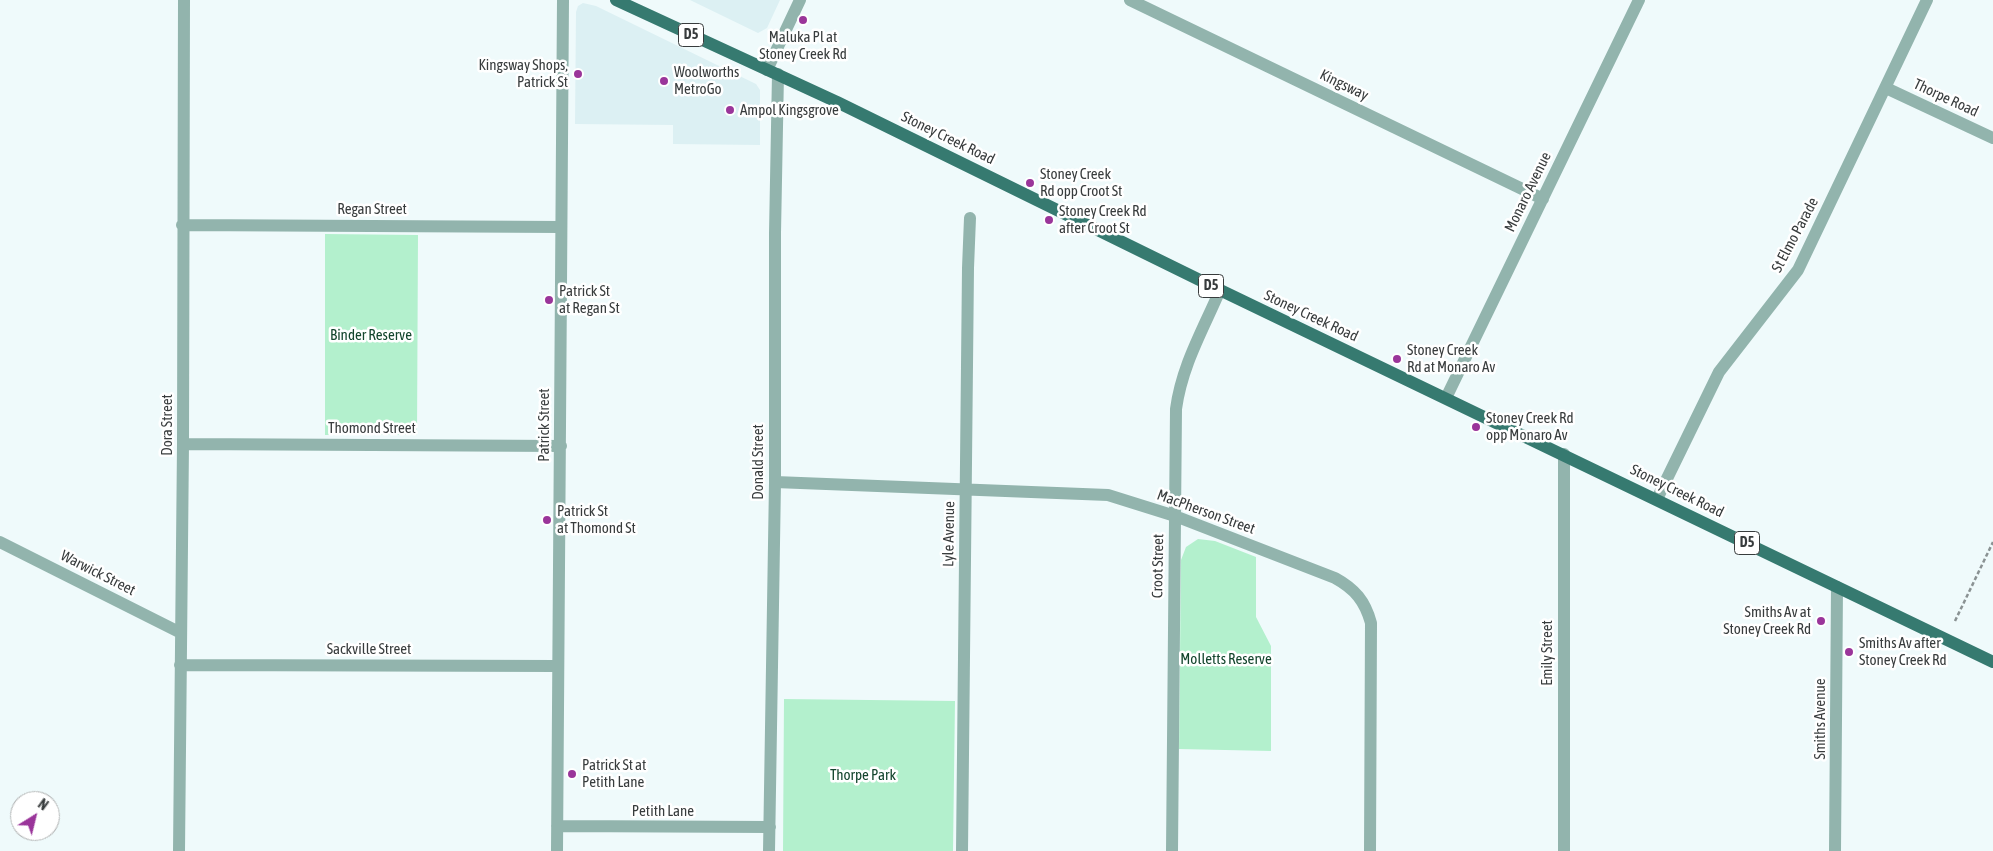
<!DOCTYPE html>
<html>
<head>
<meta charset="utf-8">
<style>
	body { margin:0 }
	#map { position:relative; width:1993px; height:851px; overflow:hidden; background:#effafb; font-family:"Asap Condensed",sans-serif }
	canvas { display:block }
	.north { position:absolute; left:10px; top:791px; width:50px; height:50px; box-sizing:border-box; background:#fff; border:1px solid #afb1b1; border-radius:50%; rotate:36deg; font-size:14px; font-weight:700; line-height:20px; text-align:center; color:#383c3d }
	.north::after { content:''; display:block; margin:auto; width:18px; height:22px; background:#9a359a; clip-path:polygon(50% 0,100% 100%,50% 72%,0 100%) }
</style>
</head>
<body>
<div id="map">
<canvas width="1993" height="851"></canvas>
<div class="north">N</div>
</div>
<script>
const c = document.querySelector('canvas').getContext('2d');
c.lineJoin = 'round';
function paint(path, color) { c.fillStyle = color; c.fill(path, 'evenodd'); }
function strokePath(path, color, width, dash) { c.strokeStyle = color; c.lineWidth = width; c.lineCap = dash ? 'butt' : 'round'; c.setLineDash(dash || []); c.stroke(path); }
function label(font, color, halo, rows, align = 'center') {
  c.font = font + ' "Asap Condensed",sans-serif'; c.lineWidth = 5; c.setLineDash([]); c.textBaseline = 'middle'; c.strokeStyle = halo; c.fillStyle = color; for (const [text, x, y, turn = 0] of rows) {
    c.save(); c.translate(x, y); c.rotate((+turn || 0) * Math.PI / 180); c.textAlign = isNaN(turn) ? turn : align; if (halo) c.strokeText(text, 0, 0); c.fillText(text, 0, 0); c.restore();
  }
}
paint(new Path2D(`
	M 690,0 L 780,0 L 767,28 L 758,33 Z
	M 583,3 L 596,6 L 756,84 L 760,90 L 760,145 L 673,144 L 673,125 L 575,124 L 576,12 L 578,6 Z`), '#dcf0f3');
paint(new Path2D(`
	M 325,234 L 418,235 L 417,435 L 325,435 Z
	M 1198,539 L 1215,541 L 1256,557 L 1256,617 L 1271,646 L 1271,751 L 1179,749 L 1181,560 L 1186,547 Z
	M 784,699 L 955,701 L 953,851 L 783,851 Z`), '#b3f0cd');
strokePath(new Path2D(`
	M 1955,621 L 1993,542`), '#8a9293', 2.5, [4, 2.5]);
strokePath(new Path2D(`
	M 1130,0 L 1543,199
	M 767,70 L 800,0
	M 1886,88 L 1993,138
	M 182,225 L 561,227
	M 1446,398 L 1639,0
	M 183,444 L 561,446
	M 1564,454 L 1564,851
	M 775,482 L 1108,495 L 1175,516 L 1335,578 C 1355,589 1365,601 1371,623 L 1370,851
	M 1657,499 L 1719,372 L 1798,270 L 1927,0
	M 0,542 L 181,633
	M 180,665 L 557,666
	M 557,826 L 770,827
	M 179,851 L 183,444 L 184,0
	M 557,851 L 563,0
	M 769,851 L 775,482 L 775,233 L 778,74
	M 962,851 L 968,268 L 970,218
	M 1172,851 L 1176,409 C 1182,365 1203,330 1220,290
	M 1835,851 L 1837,587`), '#92b4ad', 12);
strokePath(new Path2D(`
	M 616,0 L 837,102 L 1220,290 L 1993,662`), '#367a70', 12);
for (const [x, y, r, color] of [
	[803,20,5,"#9a359a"],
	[578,74,5,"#9a359a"],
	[664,81,5,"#9a359a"],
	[730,110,5,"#9a359a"],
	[1030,183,5,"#9a359a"],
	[1049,220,5,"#9a359a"],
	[549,300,5,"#9a359a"],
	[1397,359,5,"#9a359a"],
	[1476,427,5,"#9a359a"],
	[547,520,5,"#9a359a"],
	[1821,621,5,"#9a359a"],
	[1849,652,5,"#9a359a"],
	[572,774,5,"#9a359a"]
]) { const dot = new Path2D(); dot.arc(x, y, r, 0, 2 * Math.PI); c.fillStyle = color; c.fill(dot); strokePath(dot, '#fff', 2); }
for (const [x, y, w] of [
	[691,35,25],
	[1211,286,25],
	[1747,543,25]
]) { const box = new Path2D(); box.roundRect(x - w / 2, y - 11.5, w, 23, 4); c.fillStyle = '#fff'; c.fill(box); strokePath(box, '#383c3d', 1); }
label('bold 14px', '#383c3d', null, [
	["D5",691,35],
	["D5",1211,286],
	["D5",1747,543]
]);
label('15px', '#383c3d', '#fff', [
	["Maluka Pl at",803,37,"center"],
	["Stoney Creek Rd",803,54,"center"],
	["Kingsway Shops,",568,65,"right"],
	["Patrick St",568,82,"right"],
	["Woolworths",674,72],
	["MetroGo",674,89],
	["Ampol Kingsgrove",740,110],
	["Stoney Creek",1040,174],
	["Rd opp Croot St",1040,191],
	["Stoney Creek Rd",1059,211],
	["after Croot St",1059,228],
	["Patrick St",559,291],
	["at Regan St",559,308],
	["Stoney Creek",1407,350],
	["Rd at Monaro Av",1407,367],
	["Stoney Creek Rd",1486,418],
	["opp Monaro Av",1486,435],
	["Patrick St",557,511],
	["at Thomond St",557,528],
	["Smiths Av at",1811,612,"right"],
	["Stoney Creek Rd",1811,629,"right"],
	["Smiths Av after",1859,643],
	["Stoney Creek Rd",1859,660],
	["Patrick St at",582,765],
	["Petith Lane",582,782]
], 'left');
label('15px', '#383c3d', '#fff', [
	["Kingsway",1344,85,26],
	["Thorpe Road",1946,98,25],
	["Stoney Creek Road",948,138,26],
	["Monaro Avenue",1528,192,-64],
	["Regan Street",372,209],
	["St Elmo Parade",1795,235,-62],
	["Stoney Creek Road",1311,316,25],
	["Dora Street",167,425,-90],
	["Patrick Street",544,425,-90],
	["Thomond Street",372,428],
	["Donald Street",758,462,-90],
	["Stoney Creek Road",1677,491,26],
	["MacPherson Street",1206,512,20],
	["Lyle Avenue",949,534,-89],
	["Croot Street",1158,566,-89],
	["Warwick Street",98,573,27],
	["Sackville Street",369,649],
	["Emily Street",1547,653,-90],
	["Smiths Avenue",1820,719,-90],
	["Petith Lane",663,811]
]);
label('15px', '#13452d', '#fff', [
	["Binder Reserve",371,335],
	["Molletts Reserve",1226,659],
	["Thorpe Park",863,775]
]);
</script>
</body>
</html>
